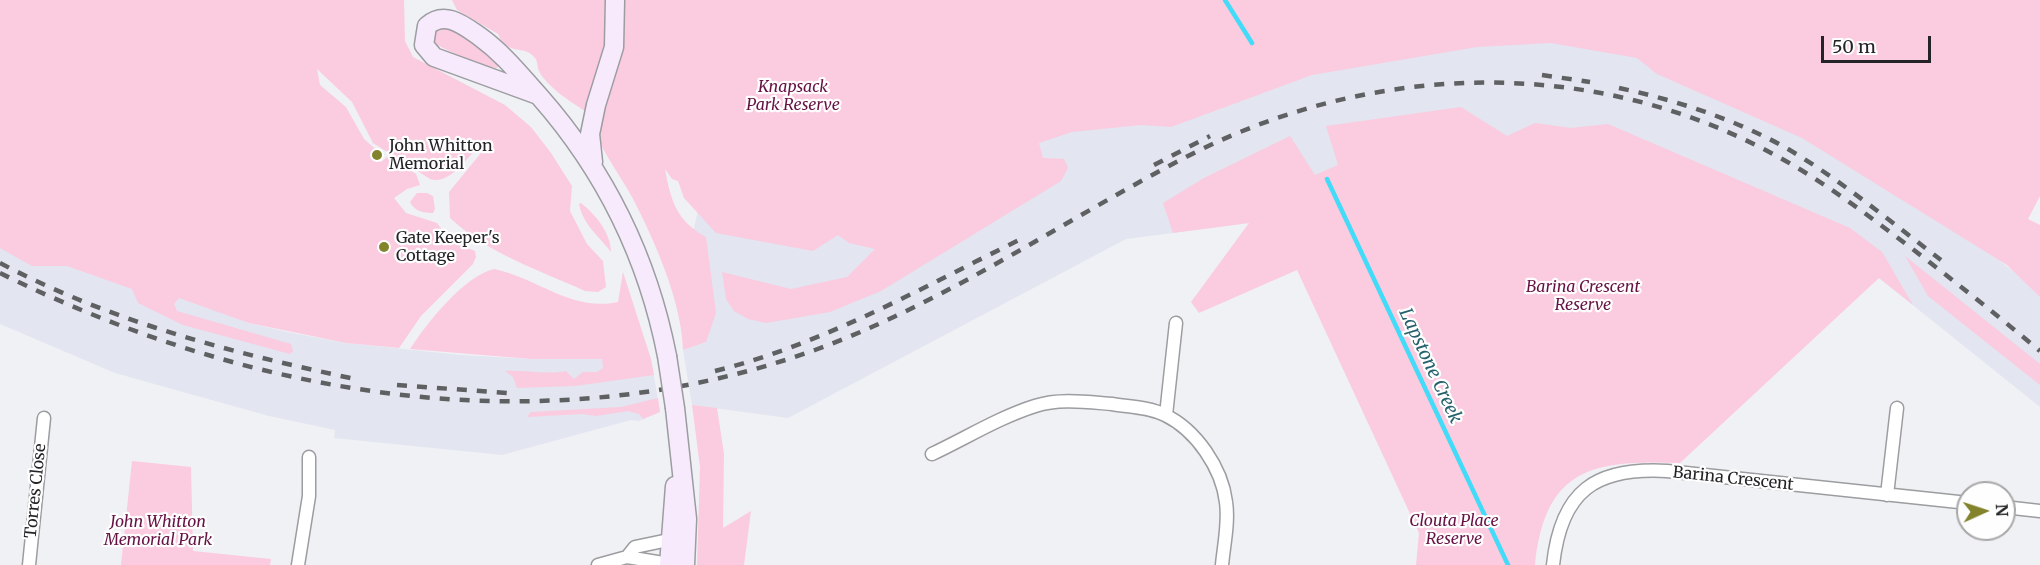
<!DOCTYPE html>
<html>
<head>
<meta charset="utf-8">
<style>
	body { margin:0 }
	#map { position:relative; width:2040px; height:565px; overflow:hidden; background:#f0f1f5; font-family:Merriweather,serif }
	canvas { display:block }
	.north { position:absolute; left:1956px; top:481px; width:60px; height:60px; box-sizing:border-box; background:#fefefe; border:2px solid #a7a7a8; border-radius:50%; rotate:87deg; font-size:16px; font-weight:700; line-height:24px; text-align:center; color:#242426 }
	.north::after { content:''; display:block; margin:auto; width:21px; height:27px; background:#83832c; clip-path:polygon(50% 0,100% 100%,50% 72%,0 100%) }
	.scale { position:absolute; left:1821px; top:36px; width:110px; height:27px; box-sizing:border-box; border:3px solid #242426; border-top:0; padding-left:8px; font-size:18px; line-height:21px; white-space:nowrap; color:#242426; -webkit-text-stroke:4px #fefefe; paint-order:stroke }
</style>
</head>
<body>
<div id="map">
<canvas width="2040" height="565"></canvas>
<div class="north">N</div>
<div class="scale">50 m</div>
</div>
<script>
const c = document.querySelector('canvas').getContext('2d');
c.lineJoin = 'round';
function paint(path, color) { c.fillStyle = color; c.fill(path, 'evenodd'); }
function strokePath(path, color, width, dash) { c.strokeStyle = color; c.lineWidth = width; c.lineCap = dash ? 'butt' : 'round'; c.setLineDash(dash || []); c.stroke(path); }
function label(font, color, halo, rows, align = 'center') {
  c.font = font + ' Merriweather,serif'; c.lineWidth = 4.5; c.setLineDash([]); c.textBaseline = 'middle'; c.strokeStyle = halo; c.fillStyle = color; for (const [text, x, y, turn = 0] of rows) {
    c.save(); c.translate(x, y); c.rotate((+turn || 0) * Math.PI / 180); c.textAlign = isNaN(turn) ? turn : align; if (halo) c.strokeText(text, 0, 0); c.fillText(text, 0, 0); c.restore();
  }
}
paint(new Path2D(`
	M 1533,35 L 1687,65 L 1967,234 L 2040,293 L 2040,407 L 1879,278 L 1342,211 L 1126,239 L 788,418 L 692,405 L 683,350 L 706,342 L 691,243 L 699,205 L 1203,61 Z
	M 0,226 L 249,323 L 287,332 L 346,343 L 461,355 L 531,359 L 651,359 L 660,412 L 639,421 L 631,420 L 502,455 L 334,438 L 335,430 L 269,416 L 115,373 L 0,324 Z`), '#e3e5f0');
paint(new Path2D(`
	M 0,0 L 404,0 L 405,41 L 413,57 L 505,105 L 531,127 L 551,153 L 572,186 L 570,211 L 587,244 L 603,261 L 606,287 L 598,292 L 585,291 C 539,270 487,253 450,218 L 449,192 L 481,153 L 478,148 C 465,159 450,185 430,179 L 373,143 L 352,102 L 317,69 L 320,85 L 346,107 L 364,139 L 379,152 L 376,158 L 381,162 L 388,156 L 416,174 L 420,185 L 407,189 L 394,198 L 406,213 L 437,223 L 450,241 L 475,251 L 476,257 L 473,264 L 421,316 L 399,348 L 346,343 L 249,323 L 179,298 L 174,304 L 177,311 L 291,344 L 293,351 L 290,354 L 183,325 L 138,303 L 132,289 L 67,266 L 32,266 L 0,248 Z
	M 452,0 L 2040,0 L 2040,196 L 2028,219 L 2040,225 L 2040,297 L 2007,265 L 1802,138 L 1657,74 L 1637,58 L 1551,43 L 1477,47 L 1312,75 L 1171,127 L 1141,125 L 1072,132 L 1039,143 L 1043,158 L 1064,159 L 1068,168 L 1061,181 L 881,291 L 830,312 L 766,323 L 748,319 L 734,311 L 726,299 L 722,272 L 791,289 L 847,277 L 875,249 L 849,243 L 838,235 L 813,251 L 716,233 L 684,198 L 678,181 L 672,179 L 665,169 C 671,202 677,221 706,237 L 716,313 L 706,342 L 683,350 C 682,302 654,239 632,197 C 621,177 607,158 597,137 L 604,106 L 590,94 L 585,111 C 571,102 547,87 539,71 C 537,67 538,61 535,58 C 525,44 507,57 498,34 L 457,10 Z
	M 440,27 C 466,30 482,46 499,65 L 497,68 L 480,66 L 437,45 L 433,40 L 433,31 Z
	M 1461,107 L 1507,136 L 1535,123 L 1571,128 L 1608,124 L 1850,228 L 1882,252 L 1913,305 L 1879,278 L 1680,463 C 1594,460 1545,467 1535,565 L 1416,565 L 1419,533 L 1297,270 L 1199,313 L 1191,302 L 1249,223 L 1173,233 L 1163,203 L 1204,178 L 1290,136 L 1315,175 L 1338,165 L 1326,126 Z
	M 417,193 L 427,193 L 433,196 L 435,209 L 433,213 C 424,213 414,211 410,202 Z
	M 581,203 C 595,214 611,233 611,252 C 599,236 583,225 579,204 Z
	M 1905,256 L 2040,364 L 2040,385 L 1928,296 Z
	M 494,269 C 538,278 571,312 618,302 L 623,272 L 651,359 L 654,375 L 575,386 L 517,388 L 513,377 L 505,371 C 526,370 546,375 566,371 L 574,379 L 583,372 L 597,372 L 603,368 L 602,359 L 531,359 L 410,349 C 427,323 464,276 494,269 Z
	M 658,398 L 660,412 L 643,419 L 639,414 L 628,411 L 596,416 L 582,414 L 527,417 L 531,412 L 621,407 Z
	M 692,405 L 717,408 L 724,454 L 723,528 L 751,511 L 744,565 L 697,565 L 700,467 Z
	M 132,461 L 191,467 L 193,551 L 271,559 L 270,565 L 121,565 Z`), '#fbcbe0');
strokePath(new Path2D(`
	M 1225,0 L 1252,43
	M 1327,179 L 1508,565`), '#42dcf8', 4.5);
const street = new Path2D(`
	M 1166,415 L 1176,323
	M 932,454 C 966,438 1000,417 1035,406 C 1059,398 1087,402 1112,404 C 1130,407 1149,407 1165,415 C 1196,430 1222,468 1226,502 C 1229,522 1224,544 1222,565
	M 1887,495 L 1897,408
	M 2004,507 L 2040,511
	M 627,557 L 635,547 L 678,538
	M 29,565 L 44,418
	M 298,565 L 309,496 L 309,457
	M 598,565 L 627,557 L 669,564
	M 1553,565 C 1561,491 1595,467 1667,471 L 1968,503`);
const secondary = new Path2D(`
	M 538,95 L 434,57 L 424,45 L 427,26 C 445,10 463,25 479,36 C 504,54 520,75 540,97 C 605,171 648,259 667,356
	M 593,162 L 590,134 L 596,105 L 614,47 L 615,0
	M 675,408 L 687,519 L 685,565
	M 669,565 L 675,486`);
strokePath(street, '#9c9da0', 15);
strokePath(secondary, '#9c9da0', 21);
strokePath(street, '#fff', 12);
strokePath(secondary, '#f7eafd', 18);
strokePath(new Path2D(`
	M 1542,75 L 1590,82
	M 1619,88 C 1676,100 1737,120 1788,149 C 1842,181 1891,222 1941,260
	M 1154,165 L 1210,136
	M 0,263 C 112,322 232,353 355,379
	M 0,273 C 253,398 544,447 815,350 C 947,302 1064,220 1188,156 C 1371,62 1590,55 1773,154 C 1822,180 1866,214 1910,247 C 1954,281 1997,315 2040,351
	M 715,371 C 824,344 921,288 1021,239
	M 397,385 L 507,393`), '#5f6062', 4.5, [10, 10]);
const secondaryBridge = new Path2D(`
	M 667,356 L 675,408`);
strokePath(secondaryBridge, '#9c9da0', 21, []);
strokePath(secondaryBridge, '#f7eafd', 18);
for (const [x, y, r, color] of [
	[377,155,6,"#83832c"],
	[384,247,6,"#83832c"]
]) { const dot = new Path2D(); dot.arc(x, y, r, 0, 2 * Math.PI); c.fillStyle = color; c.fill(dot); strokePath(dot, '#fefefe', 2); }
label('italic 16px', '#661143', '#fefefe', [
	["Knapsack",793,87],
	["Park Reserve",793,105],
	["Barina Crescent",1583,287],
	["Reserve",1583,305],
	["Clouta Place",1454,521],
	["Reserve",1454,539],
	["John Whitton",158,522],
	["Memorial Park",158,540]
]);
label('16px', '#242426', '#fefefe', [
	["John Whitton",389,146],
	["Memorial",389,164],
	["Gate Keeper's",396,238],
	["Cottage",396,256]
], 'left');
label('16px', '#242426', '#fefefe', [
	["Barina Crescent",1733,479,6],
	["Torres Close",36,491,-84]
]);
label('italic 18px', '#25616c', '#fefefe', [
	["Lapstone Creek",1430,366,65]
]);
</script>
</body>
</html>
